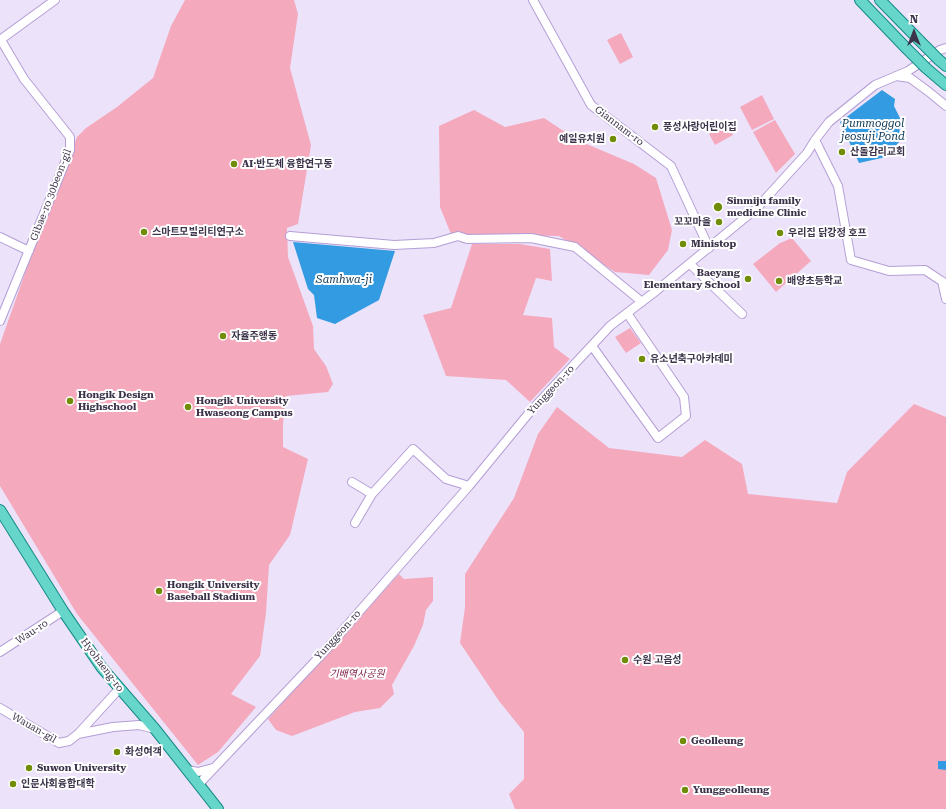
<!DOCTYPE html>
<html>
<head>
<meta charset="utf-8">
<style>
	body { margin:0 }
	#map { position:relative; width:946px; height:809px; overflow:hidden; background:#ece3fb; font-family:"Roboto Serif",serif }
	canvas { display:block }
	.north { position:absolute; left:894px; top:12px; width:40px; height:40px; -webkit-text-stroke:3px #fff; paint-order:stroke; rotate:0deg; font-size:11px; font-weight:700; line-height:16px; text-align:center; color:#3c334a }
	.north::after { content:''; display:block; margin:auto; width:14px; height:18px; background:#3c334a; clip-path:polygon(50% 0,100% 100%,50% 72%,0 100%) }
</style>
</head>
<body>
<div id="map">
<canvas width="946" height="809"></canvas>
<div class="north">N</div>
</div>
<script>
const c = document.querySelector('canvas').getContext('2d');
c.lineJoin = 'round';
function paint(path, color) { c.fillStyle = color; c.fill(path, 'evenodd'); }
function strokePath(path, color, width, dash) { c.strokeStyle = color; c.lineWidth = width; c.lineCap = dash ? 'butt' : 'round'; c.setLineDash(dash || []); c.stroke(path); }
function label(font, color, halo, rows, align = 'center') {
  c.font = font + ' "Roboto Serif","Noto Sans KR",serif'; c.lineWidth = 4; c.setLineDash([]); c.textBaseline = 'middle'; c.strokeStyle = halo; c.fillStyle = color; for (const [text, x, y, turn = 0] of rows) {
    c.save(); c.translate(x, y); c.rotate((+turn || 0) * Math.PI / 180); c.textAlign = isNaN(turn) ? turn : align; if (halo) c.strokeText(text, 0, 0); c.fillText(text, 0, 0); c.restore();
  }
}
paint(new Path2D(`
	M 185,0 L 294,0 L 298,14 L 290,68 L 311,145 L 298,224 L 287,228 L 288,257 L 313,326 L 314,349 L 326,366 L 333,384 L 328,392 L 286,396 L 283,424 L 283,447 L 308,459 L 290,535 L 269,565 L 266,613 L 260,656 L 231,694 L 256,707 L 218,752 L 198,765 L 77,614 L 0,486 L 0,344 L 41,228 L 77,137 L 86,128 L 117,107 L 153,78 L 171,26 Z
	M 621,33 L 633,57 L 620,64 L 607,40 Z
	M 762,95 L 774,119 L 752,130 L 740,107 Z
	M 474,110 L 505,127 L 544,118 L 577,140 L 634,164 L 656,178 L 672,230 L 668,250 L 649,275 L 615,272 L 559,236 L 451,234 L 440,207 L 439,126 Z
	M 775,120 L 795,154 L 776,173 L 753,132 Z
	M 727,124 L 733,135 L 715,145 L 709,134 Z
	M 792,238 L 811,261 L 776,292 L 753,264 L 780,243 Z
	M 472,244 L 520,244 L 550,249 L 552,281 L 536,278 L 523,315 L 552,318 L 554,347 L 570,359 L 530,402 L 506,380 L 446,376 L 423,315 L 451,308 Z
	M 630,328 L 641,343 L 626,353 L 615,337 Z
	M 914,404 L 946,417 L 946,809 L 515,809 L 509,794 L 524,779 L 524,732 L 499,701 L 460,643 L 465,607 L 465,574 L 514,498 L 538,434 L 557,407 L 609,448 L 682,457 L 705,440 L 742,464 L 748,494 L 837,503 L 847,472 Z
	M 399,574 L 404,579 L 433,577 L 433,601 L 426,610 L 423,625 L 414,646 L 392,685 L 394,694 L 380,708 L 355,712 L 292,736 L 276,730 L 268,719 Z`), '#f4a9bd');
paint(new Path2D(`
	M 882,90 L 895,99 L 894,106 L 900,118 L 899,142 L 886,157 L 859,163 L 840,122 Z
	M 293,242 L 395,251 L 379,300 L 335,324 L 317,318 L 314,295 L 308,289 Z
	M 938,761 L 946,761 L 946,770 L 938,769 Z`), '#329be1');
const minor = new Path2D(`
	M 533,0 L 591,105 L 671,166 L 709,248
	M 0,40 L 55,0
	M 896,76 L 910,78 L 929,92 L 946,106
	M 815,140 L 838,186 L 851,260 L 889,271 L 925,270 L 946,284
	M 290,236 L 394,245 L 434,243 L 458,236 L 467,239 L 531,238 L 575,247 L 642,302
	M 0,237 L 29,251
	M 690,264 L 742,314
	M 942,281 L 946,299
	M 0,321 L 70,150 L 70,137 L 24,79 L 1,40
	M 592,346 L 658,438 L 686,416 L 684,397 L 627,313
	M 352,482 L 372,494
	M 355,523 L 372,494 L 413,449 L 446,479 L 469,486
	M 0,652 L 63,611
	M 0,708 L 59,743 L 69,741 L 78,734 L 119,689
	M 78,734 L 113,727 L 139,725 L 155,729
	M 187,770 L 198,772 L 213,768
	M 199,784 L 323,653 L 469,486 L 529,413 L 610,326 L 656,291 L 757,208 L 807,153 L 815,140 L 829,122 L 875,85 L 908,71 L 940,50 L 946,48`);
const major = new Path2D(`
	M 860,0 L 906,48
	M 880,0 L 920,41
	M 939,60 L 946,66
	M 926,68 L 946,85
	M 0,510 L 63,611 L 102,668 L 155,729 L 218,809`);
strokePath(minor, '#b49ed5', 10);
strokePath(major, '#158a86', 12);
strokePath(minor, '#fff', 8);
strokePath(major, '#66d5ca', 10);
const majorBridge = new Path2D(`
	M 920,41 L 939,60
	M 906,48 L 926,68`);
strokePath(majorBridge, '#158a86', 12, []);
strokePath(majorBridge, '#66d5ca', 10);
for (const [x, y, r, color] of [
	[655,127,4,"#718c07"],
	[613,139,4,"#718c07"],
	[842,152,4,"#718c07"],
	[234,164,4,"#718c07"],
	[718,207,5,"#718c07"],
	[719,222,4,"#718c07"],
	[144,232,4,"#718c07"],
	[780,233,4,"#718c07"],
	[683,244,4,"#718c07"],
	[748,279,4,"#718c07"],
	[779,281,4,"#718c07"],
	[223,336,4,"#718c07"],
	[642,359,4,"#718c07"],
	[70,401,4,"#718c07"],
	[188,407,4,"#718c07"],
	[159,591,4,"#718c07"],
	[625,660,4,"#718c07"],
	[683,741,4,"#718c07"],
	[117,752,4,"#718c07"],
	[29,768,4,"#718c07"],
	[13,784,4,"#718c07"],
	[685,790,4,"#718c07"]
]) { const dot = new Path2D(); dot.arc(x, y, r, 0, 2 * Math.PI); c.fillStyle = color; c.fill(dot); strokePath(dot, '#fff', 1.5); }
label('10px', '#3c334a', '#fff', [
	["Giannam-ro",619,126,37],
	["Gibae-ro 30beon-gil",51,195,-69],
	["Yunggeon-ro",551,390,-47],
	["Wau-ro",32,632,-33],
	["Yunggeon-ro",338,635,-48],
	["Hyohaeng-ro",102,665,53],
	["Wauan-gil",34,728,30]
]);
label('bold 10px', '#3c334a', '#fff', [
	["풍성사랑어린이집",663,127],
	["예일유치원",605,139,"right"],
	["산돌감리교회",850,152],
	["AI·반도체 융합연구동",242,164],
	["Sinmiju family",727,201],
	["medicine Clinic",727,213],
	["꼬꼬마을",711,222,"right"],
	["스마트모빌리티연구소",152,232],
	["우리집 닭강정 호프",788,233],
	["Ministop",691,244],
	["Baeyang",740,273,"right"],
	["Elementary School",740,285,"right"],
	["배양초등학교",787,281],
	["자율주행동",231,336],
	["유소년축구아카데미",650,359],
	["Hongik Design",78,395],
	["Highschool",78,407],
	["Hongik University",196,401],
	["Hwaseong Campus",196,413],
	["Hongik University",167,585],
	["Baseball Stadium",167,597],
	["수원 고읍성",633,660],
	["Geolleung",691,741],
	["화성여객",125,752],
	["Suwon University",37,768],
	["인문사회융합대학",21,784],
	["Yunggeolleung",693,790]
], 'left');
label('italic 10px', '#7c1b40', '#fff', [
	["기배역사공원",357,674]
]);
label('italic 11px', '#0b3652', '#fff', [
	["Pummoggol",873,124],
	["jeosuji Pond",873,137],
	["Samhwa-ji",344,280]
]);
</script>
</body>
</html>
